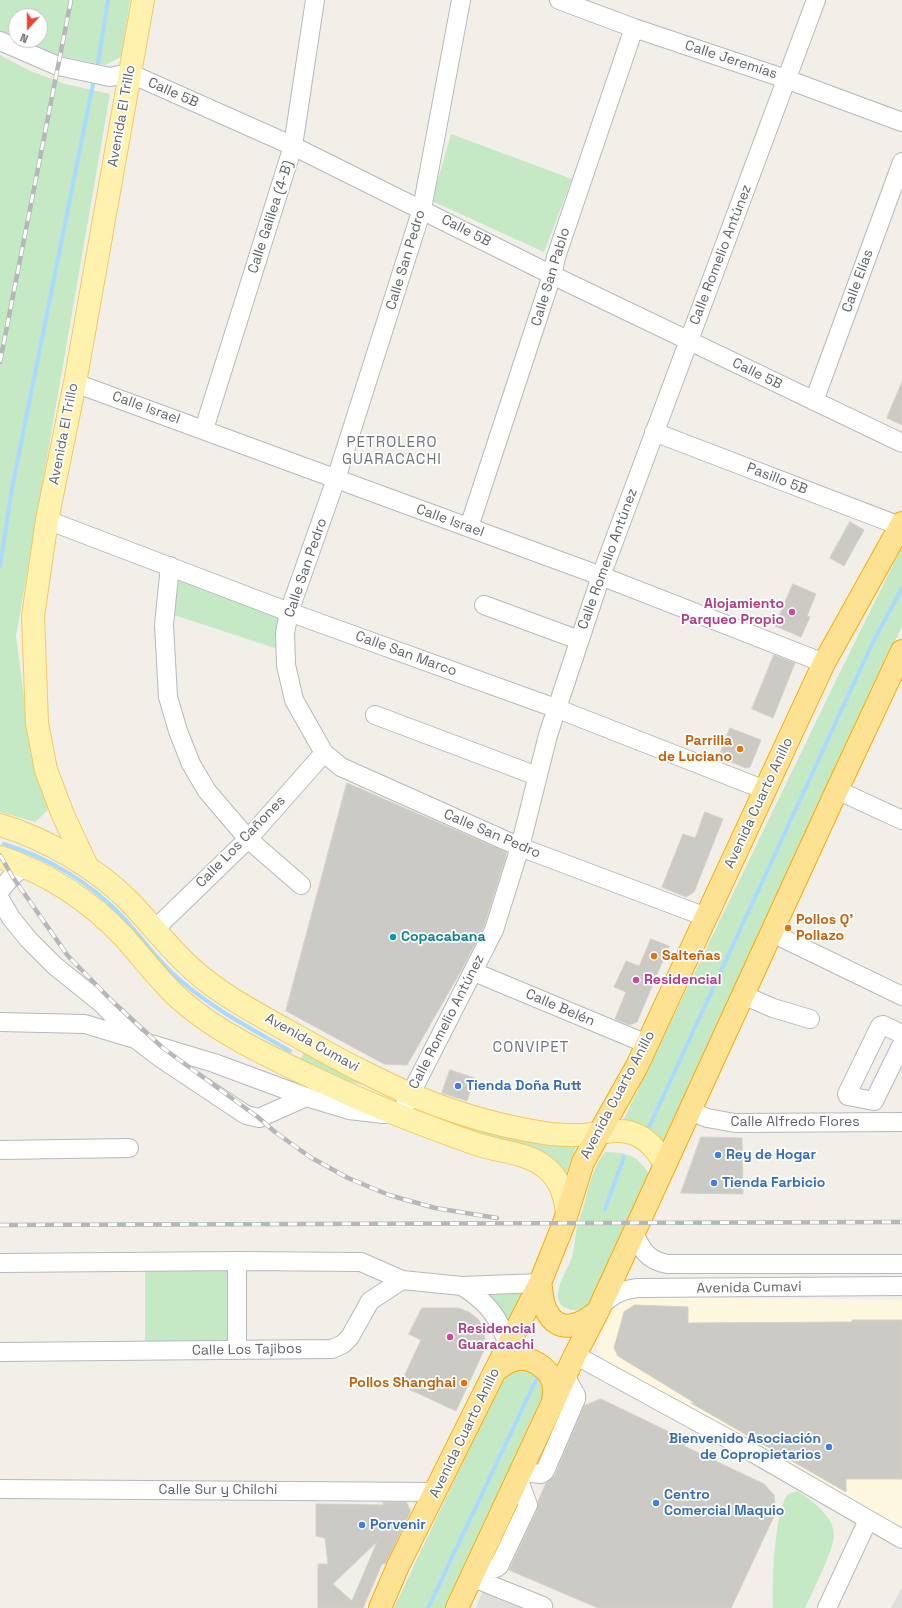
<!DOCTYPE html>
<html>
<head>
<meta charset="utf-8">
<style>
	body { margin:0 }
	#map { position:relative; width:902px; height:1608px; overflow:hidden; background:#f1efe8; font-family:"Space Grotesk",sans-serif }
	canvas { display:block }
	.north { position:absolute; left:8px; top:8px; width:40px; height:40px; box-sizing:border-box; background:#fff; border:1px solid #bfc1c3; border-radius:50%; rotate:201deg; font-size:11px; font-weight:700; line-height:16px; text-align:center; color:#5f6368 }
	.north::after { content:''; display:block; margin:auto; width:14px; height:18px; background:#ea4335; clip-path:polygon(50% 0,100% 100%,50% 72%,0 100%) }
</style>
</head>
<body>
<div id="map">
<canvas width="902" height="1608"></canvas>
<div class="north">N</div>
</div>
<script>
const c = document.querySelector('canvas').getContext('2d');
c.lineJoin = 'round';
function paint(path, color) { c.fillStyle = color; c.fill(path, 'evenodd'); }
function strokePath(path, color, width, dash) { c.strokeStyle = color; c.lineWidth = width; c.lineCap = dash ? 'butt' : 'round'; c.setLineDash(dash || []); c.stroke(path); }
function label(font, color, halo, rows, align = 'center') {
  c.font = font + ' "Space Grotesk",sans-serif'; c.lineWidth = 3.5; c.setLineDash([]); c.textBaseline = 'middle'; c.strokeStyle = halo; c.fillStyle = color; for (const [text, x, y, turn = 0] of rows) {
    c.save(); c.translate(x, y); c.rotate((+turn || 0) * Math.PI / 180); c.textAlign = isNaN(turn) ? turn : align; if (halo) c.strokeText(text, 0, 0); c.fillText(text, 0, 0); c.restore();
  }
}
paint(new Path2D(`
	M 628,1297 L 902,1300 L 902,1527 L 609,1367 L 600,1355 L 597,1347 L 611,1311 Z`), '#fef7e0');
paint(new Path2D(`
	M 902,1587 L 902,1608 L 891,1608 Z
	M 483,1590 L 542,1608 L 476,1608 Z`), '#e0deda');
paint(new Path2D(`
	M 0,0 L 130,0 L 121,57 L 105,65 L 50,54 L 20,40 L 40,40 L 40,16 L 16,16 L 16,38 L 0,31 Z
	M 0,55 L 28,70 L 65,84 L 110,94 L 16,636 L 28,728 L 48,810 L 35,822 L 0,812 Z
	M 451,134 L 572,179 L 544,252 L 432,201 Z
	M 902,547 L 902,626 L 662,1143 L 622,1123 L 841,670 Z
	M 177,578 L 279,615 L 281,650 L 171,614 Z
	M 305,1051 L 366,1085 L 327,1079 L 297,1065 Z
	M 434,1115 L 538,1141 L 576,1147 L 564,1179 L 434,1119 Z
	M 605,1152 C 631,1153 637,1155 651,1177 L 589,1307 C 579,1314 556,1310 558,1294 C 559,1280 568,1269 572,1257 C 575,1246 575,1237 577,1226 C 578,1221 581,1215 583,1209 C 588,1190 592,1168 605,1152 Z
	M 145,1269 L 233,1269 L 233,1344 L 145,1344 Z
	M 481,1289 L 528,1291 L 511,1327 C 504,1309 495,1301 481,1289 Z
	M 527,1368 L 545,1382 L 547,1401 L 447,1608 L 394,1608 L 495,1394 L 509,1370 Z
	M 797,1491 C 812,1500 833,1516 834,1534 C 835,1547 812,1593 805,1608 L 773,1608 C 772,1581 774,1517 787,1495 Z`), '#c5e8c5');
strokePath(new Path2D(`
	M 98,63 L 108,0
	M 0,566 L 12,488 L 93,84
	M 4,844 C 47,857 89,882 120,914 C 140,935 158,962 180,980 C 213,1009 252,1029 290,1051
	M 649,1127 L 871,646 L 902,588
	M 605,1209 L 624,1157
	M 428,1608 L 536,1380`), '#aadaff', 4);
const building = new Path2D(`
	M 902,382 L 902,425 L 887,418 Z
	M 850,522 L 864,530 L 844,566 L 830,558 Z
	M 793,584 L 816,594 L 807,616 L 810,617 L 801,637 L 775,626 Z
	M 774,655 L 795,663 L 773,718 L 752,709 Z
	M 730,728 L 761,740 L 750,767 L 746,768 L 719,757 Z
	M 347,783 L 506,852 L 506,856 L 484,926 L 462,969 L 407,1065 L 384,1064 L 286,1011 Z
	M 705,812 L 723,819 L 694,892 L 686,897 L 662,887 L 683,834 L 695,838 Z
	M 651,939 L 669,946 L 637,1022 L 630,1025 L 615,1019 L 626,992 L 614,987 L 626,961 L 639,966 Z
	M 450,1070 L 475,1078 L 467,1101 L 442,1093 Z
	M 701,1137 L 742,1138 L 743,1194 L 681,1193 Z
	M 635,1305 L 688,1307 L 688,1323 L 852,1322 L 852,1320 L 902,1320 L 902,1479 L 846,1479 L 846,1492 L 691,1403 L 695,1403 L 618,1356 L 614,1348 L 624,1312 Z
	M 422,1308 L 458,1308 L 469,1312 L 478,1319 L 484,1328 L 485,1342 L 484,1350 L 456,1411 L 400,1385 L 421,1340 L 409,1334 Z
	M 601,1399 L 686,1440 L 684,1446 L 764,1484 L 774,1495 L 776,1512 L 731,1608 L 598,1608 L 509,1570 L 537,1510 L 538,1501 L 546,1483 L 555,1475 L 584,1406 Z
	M 383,1502 L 406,1502 L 411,1511 L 386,1563 L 382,1564 L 363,1608 L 318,1608 L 318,1564 L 328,1564 L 325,1538 L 316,1536 L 316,1504 L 383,1505 ZM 377,1542 L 352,1601 L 333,1584 Z`);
paint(building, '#cccac5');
strokePath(building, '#d6d1c6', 1);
const minor = new Path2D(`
	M 461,0 L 422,209 L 336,479 L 289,612 L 285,633 L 286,665 L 294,700 L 324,753 L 341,767 L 520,847 L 706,917
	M 559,0 L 634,28 L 786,79 L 902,122
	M 0,41 L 58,66 L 110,77 L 129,73 L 293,146 L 552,275 L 902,443
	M 75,383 L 601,576 L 824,663
	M 814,401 L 902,162
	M 204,429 L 293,146 L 315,0
	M 654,432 L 900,526
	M 47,520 L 289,612 L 558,709 L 765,790
	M 469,527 L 552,275 L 556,257 L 634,28
	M 170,566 L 164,625 L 168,697 L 178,731 L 191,764 L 207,791 L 248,839 L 301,885
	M 484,605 L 579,640
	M 375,715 L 537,776
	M 837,790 L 902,820
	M 0,891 L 12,876 L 25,866
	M 0,899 L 11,918 L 29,940 L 55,966 L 101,1003 L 137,1040 L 162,1059 L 246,1115 L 259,1118 L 306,1097
	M 155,929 L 248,839 L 324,753
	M 772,933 L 902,996
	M 474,972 L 647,1044
	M 743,995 L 773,1008 L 810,1019
	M 0,1022 L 85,1024 L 214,1063 L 306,1097 L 349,1110 L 384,1114
	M 902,1034 L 883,1025 L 880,1026 L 847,1094 L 848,1096 L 874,1101 L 902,1044
	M 404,1107 L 494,930 L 520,847 L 548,735 L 601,576 L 816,0
	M 690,1111 L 707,1118 L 735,1123 L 902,1122
	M 0,1150 L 129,1148
	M 634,1233 C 642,1250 647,1260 667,1264 L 902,1264
	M 0,1263 L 237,1261 L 361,1262 L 402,1280
	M 462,1286 C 487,1302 500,1317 508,1347
	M 601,1305 C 614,1294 621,1290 638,1288 L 902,1286
	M 237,1349 L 237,1261
	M 0,1352 L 332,1349 L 343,1344 L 350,1337 L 370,1301 L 402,1280 L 462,1286 L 540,1283
	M 575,1355 L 736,1443 L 902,1539
	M 521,1472 L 541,1474 L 545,1471 L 576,1399 L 576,1395 L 566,1377
	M 0,1489 L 436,1492
	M 474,1569 L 496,1568 L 499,1566 L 528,1505 L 518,1478
	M 471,1577 L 543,1606
	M 827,1608 L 868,1520`);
const major = new Path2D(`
	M 0,825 C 45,838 96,868 129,901 C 154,927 176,957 204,979 C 229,999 258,1014 286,1030 C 312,1044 338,1060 364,1072 C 384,1082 404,1092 424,1100 C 464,1116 508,1128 551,1134 C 564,1135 577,1136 590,1134 C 602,1133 616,1129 628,1132 C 646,1136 656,1149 665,1164
	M 0,857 C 47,873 90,901 124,937 C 143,958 160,982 182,1001 C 218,1033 272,1058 316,1079 C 368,1104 422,1125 476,1144 C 499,1152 526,1152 545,1167 C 560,1179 564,1193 567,1212
	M 86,864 L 63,815 L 46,770 L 37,723 L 33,616 L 47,520 L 75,383 L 143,0`);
const highway = new Path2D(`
	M 540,1283 C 542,1292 542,1303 546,1310 C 558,1336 582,1325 598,1311
	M 495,1371 C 501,1366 506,1362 514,1360 C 529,1355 548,1367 553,1382 C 555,1389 553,1397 553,1404
	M 380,1608 L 398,1566 L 495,1371 L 540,1283 L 564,1223 L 583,1162 L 637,1066 L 824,663 L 902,523
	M 457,1608 L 575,1355 L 598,1311 L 837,790 L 902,651`);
strokePath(minor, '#b5b8bc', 20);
strokePath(major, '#f2c960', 24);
strokePath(highway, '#f9ab00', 24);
strokePath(minor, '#fff', 18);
strokePath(major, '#fff2af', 22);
strokePath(highway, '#fde293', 22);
const rail = new Path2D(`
	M 0,362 L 71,0
	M 0,855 L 12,876 L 68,956 L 111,1000 L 163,1048 L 259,1118 L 275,1132 L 310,1157 L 348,1178 L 389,1195 L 435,1208 L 497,1218
	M 0,1225 L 902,1222`);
strokePath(rail, '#b6b7b8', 4.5);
strokePath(rail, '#fff', 3, [9]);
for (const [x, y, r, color] of [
	[792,612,4,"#d1479c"],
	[740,749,4,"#e8710a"],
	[788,928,4,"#e8710a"],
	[393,937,4,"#0f9aa8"],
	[654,956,4,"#e8710a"],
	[636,980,4,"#d1479c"],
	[458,1086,4,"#3f7fe0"],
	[718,1155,4,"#3f7fe0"],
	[714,1183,4,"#3f7fe0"],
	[450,1337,4,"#d1479c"],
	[464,1383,4,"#e8710a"],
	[829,1447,4,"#3f7fe0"],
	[656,1503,4,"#3f7fe0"],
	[362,1525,4,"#3f7fe0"]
]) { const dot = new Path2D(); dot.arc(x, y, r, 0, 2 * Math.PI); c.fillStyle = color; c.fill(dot); strokePath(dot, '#fff', 1.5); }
label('14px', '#5f6368', '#fff', [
	["Calle Jeremías",731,60,18],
	["Calle 5B",173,93,24],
	["Avenida El Trillo",122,116,-80],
	["Calle Galilea (4-B)",271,217,-72],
	["Calle 5B",466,231,27],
	["Calle Romelio Antúnez",721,255,-69],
	["Calle San Pedro",406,260,-73],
	["Calle San Pablo",551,277,-73],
	["Calle Elías",858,281,-70],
	["Calle 5B",757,374,26],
	["Calle Israel",146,408,20],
	["Avenida El Trillo",64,434,-79],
	["Pasillo 5B",777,479,21],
	["Calle Israel",450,521,20],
	["Calle Romelio Antúnez",608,559,-70],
	["Calle San Pedro",306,568,-71],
	["Calle San Marco",406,654,20],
	["Avenida Cuarto Anillo",759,803,-65],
	["Calle San Pedro",492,834,23],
	["Calle Los Cañones",241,842,-46],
	["Calle Belén",560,1008,23],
	["Calle Romelio Antúnez",447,1022,-63],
	["Avenida Cumavi",312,1043,29],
	["Avenida Cuarto Anillo",618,1095,-62],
	["Calle Alfredo Flores",795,1122],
	["Avenida Cumavi",749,1288,-1],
	["Calle Los Tajibos",247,1350,-1],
	["Avenida Cuarto Anillo",465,1433,-64],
	["Calle Sur y Chilchi",218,1490]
]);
label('bold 14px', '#b23c85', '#fff', [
	["Alojamiento",784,604,"right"],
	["Parqueo Propio",784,620,"right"],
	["Residencial",644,980],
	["Residencial",458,1329],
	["Guaracachi",458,1345]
], 'left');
label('bold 14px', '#c56008', '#fff', [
	["Parrilla",732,741],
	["de Luciano",732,757],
	["Pollos Q'",796,920,"left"],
	["Pollazo",796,936,"left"],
	["Salteñas",662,956,"left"],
	["Pollos Shanghai",456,1383]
], 'right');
label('bold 14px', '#0d838f', '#fff', [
	["Copacabana",401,937]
], 'left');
label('bold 14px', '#366cbe', '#fff', [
	["Tienda Doña Rutt",466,1086],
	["Rey de Hogar",726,1155],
	["Tienda Farbicio",722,1183],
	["Bienvenido Asociación",821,1439,"right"],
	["de Copropietarios",821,1455,"right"],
	["Centro",664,1495],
	["Comercial Maquio",664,1511],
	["Porvenir",370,1525]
], 'left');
c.letterSpacing = '1px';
label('15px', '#70757a', '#fff', [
	["PETROLERO",392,443],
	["GUARACACHI",392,460],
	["CONVIPET",531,1048]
]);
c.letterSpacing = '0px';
</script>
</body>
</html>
